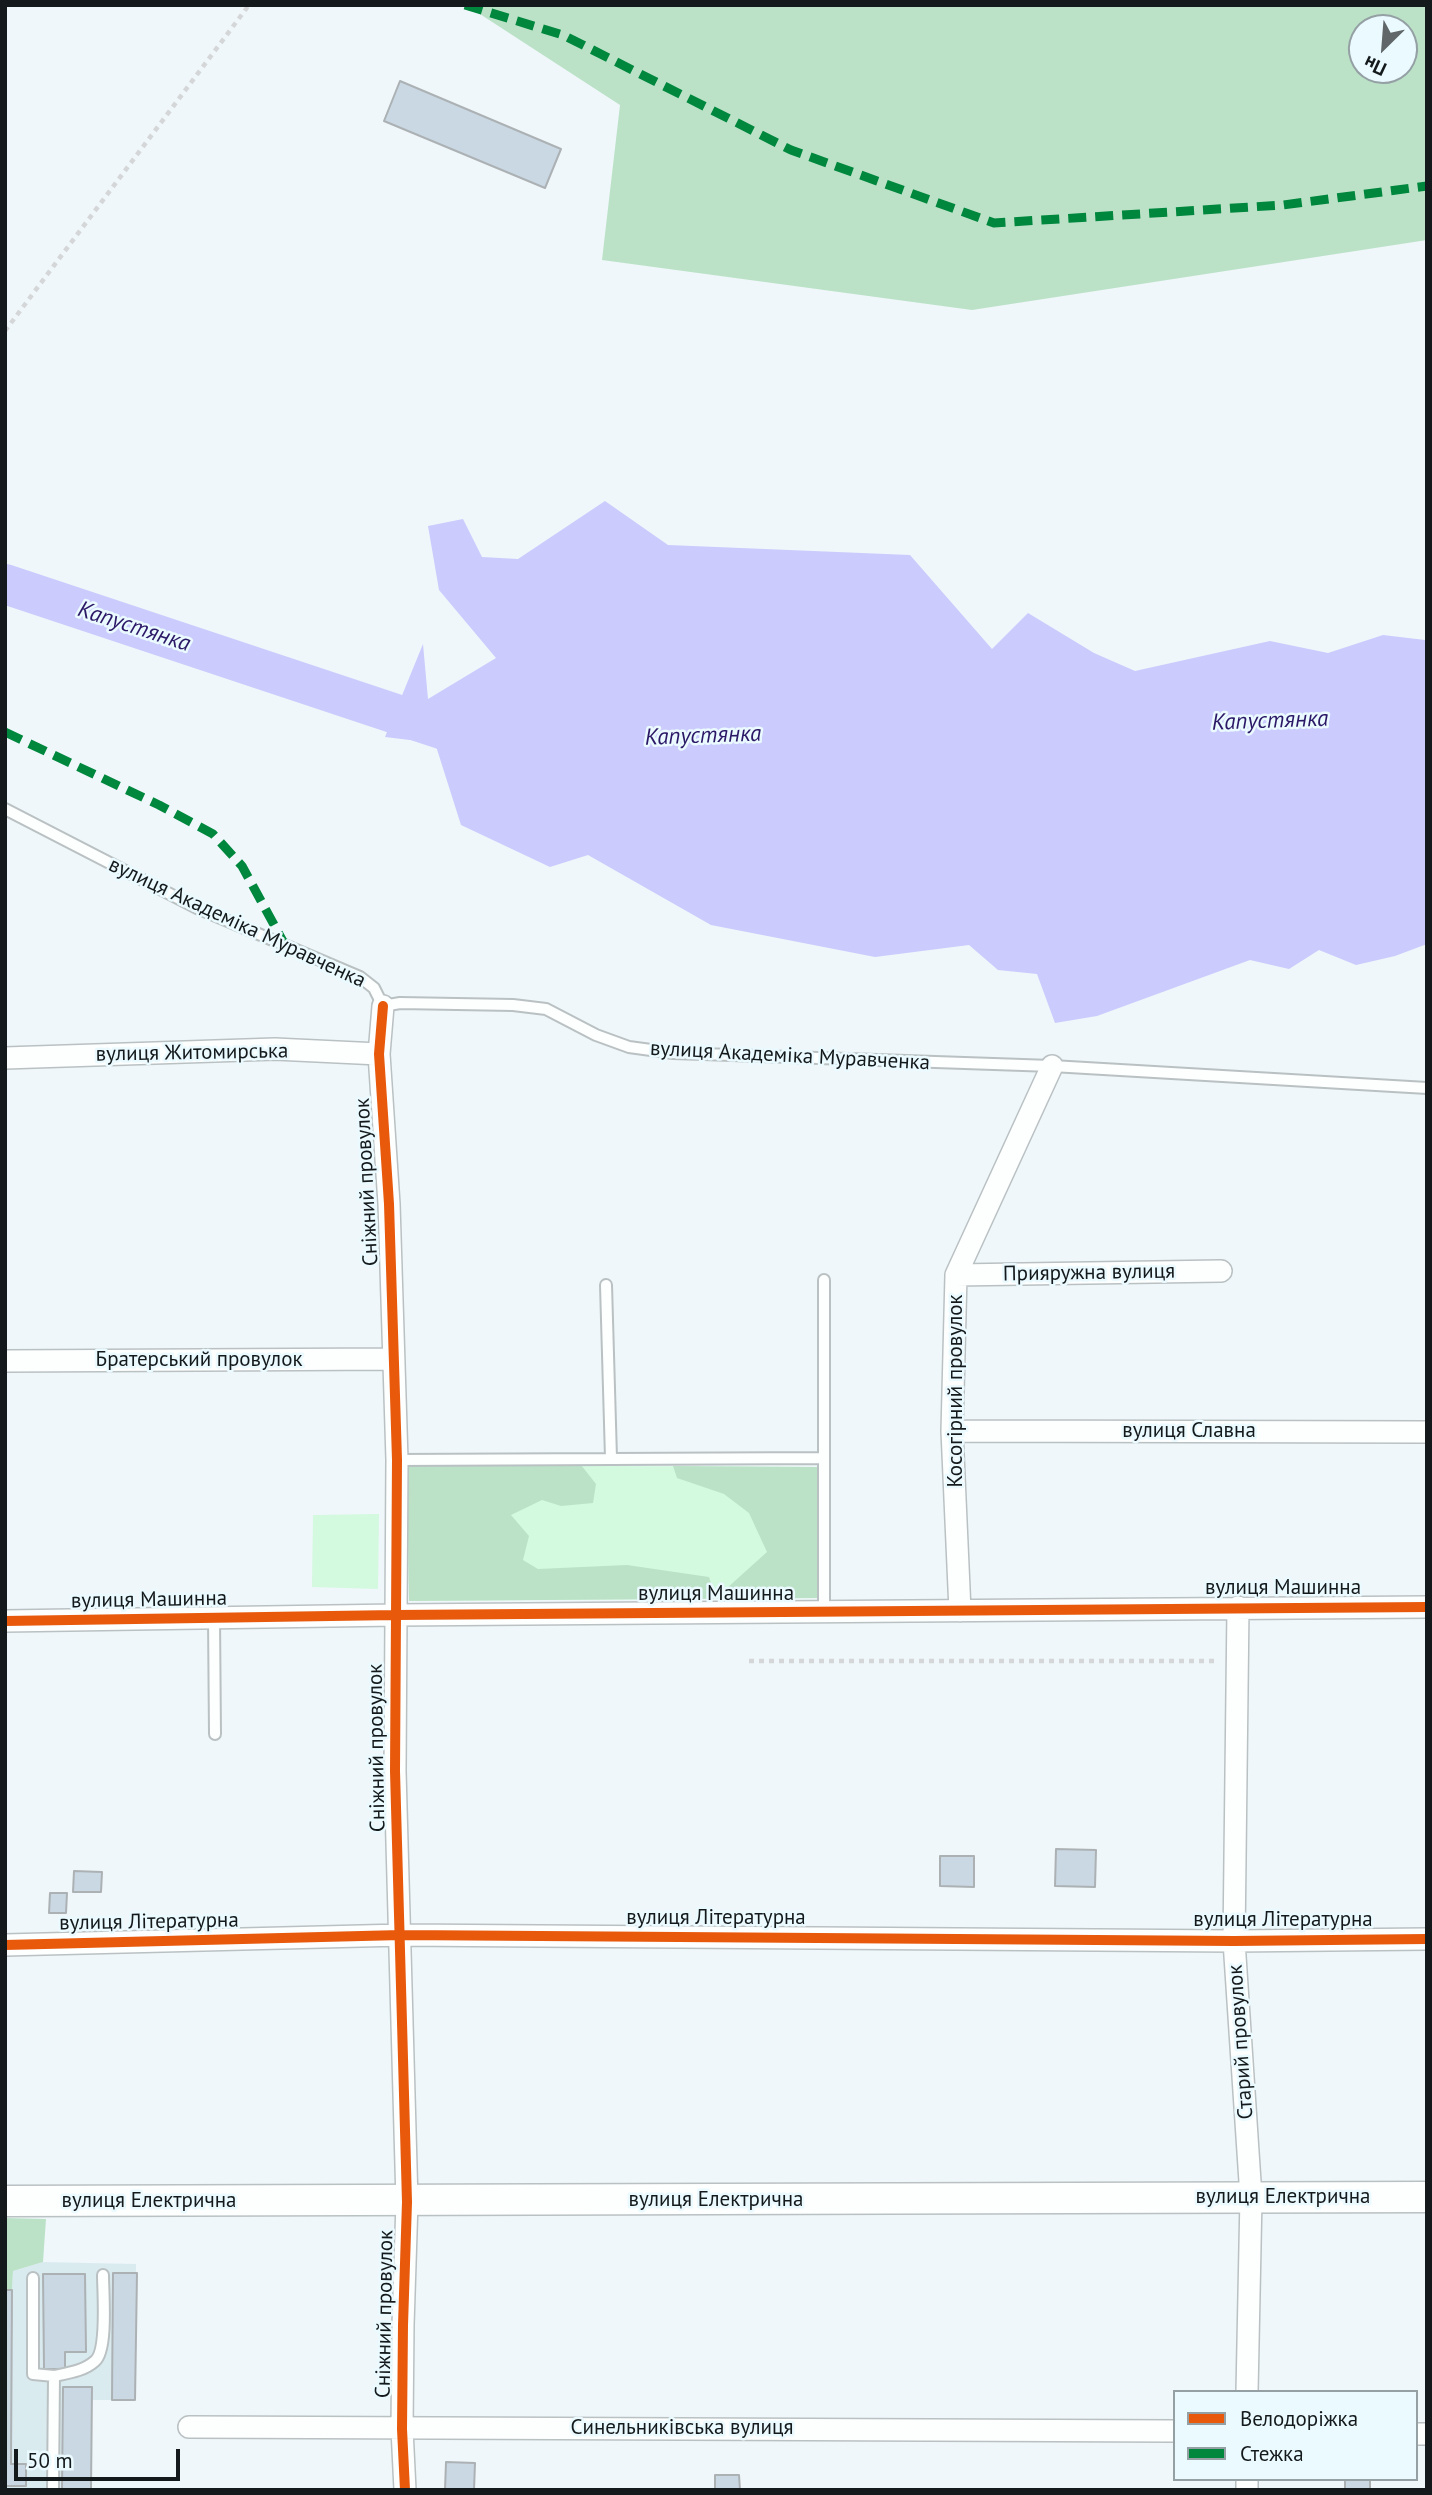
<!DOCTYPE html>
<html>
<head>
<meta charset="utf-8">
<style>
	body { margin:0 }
	#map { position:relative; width:1432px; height:2495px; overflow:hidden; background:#eff7fa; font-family:"PT Sans",sans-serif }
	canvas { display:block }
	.frame { position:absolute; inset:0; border:7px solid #14191b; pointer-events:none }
	.legend { position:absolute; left:1173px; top:2390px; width:245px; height:91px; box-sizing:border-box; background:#eafaff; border:2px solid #94a0a4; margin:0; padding:9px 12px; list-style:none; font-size:21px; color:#14191b }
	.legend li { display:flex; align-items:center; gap:14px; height:35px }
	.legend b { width:35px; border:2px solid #94a0a4 }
	.north { position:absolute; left:1348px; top:14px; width:70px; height:70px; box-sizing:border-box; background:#eafaff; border:2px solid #94a0a4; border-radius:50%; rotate:205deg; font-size:19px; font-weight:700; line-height:28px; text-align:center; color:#14191b }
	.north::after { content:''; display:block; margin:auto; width:24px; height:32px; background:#616769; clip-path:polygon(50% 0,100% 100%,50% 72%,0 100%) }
	.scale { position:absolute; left:14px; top:2449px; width:166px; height:32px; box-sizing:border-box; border:4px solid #14191b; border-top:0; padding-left:9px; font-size:21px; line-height:24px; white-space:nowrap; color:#14191b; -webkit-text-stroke:5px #eafaff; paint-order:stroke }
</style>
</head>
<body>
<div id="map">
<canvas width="1432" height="2495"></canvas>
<div class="frame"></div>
<ul class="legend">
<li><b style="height:9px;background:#e8590c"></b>Велодоріжка</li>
<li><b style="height:9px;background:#00873e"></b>Стежка</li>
</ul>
<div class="north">Пн</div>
<div class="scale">50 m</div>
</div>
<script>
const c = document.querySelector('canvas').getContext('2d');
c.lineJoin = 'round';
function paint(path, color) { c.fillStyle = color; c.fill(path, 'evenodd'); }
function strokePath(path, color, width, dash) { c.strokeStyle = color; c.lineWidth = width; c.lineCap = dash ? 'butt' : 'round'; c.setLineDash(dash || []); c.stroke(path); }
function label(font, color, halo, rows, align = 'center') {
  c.font = font + ' "PT Sans",sans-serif'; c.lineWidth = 5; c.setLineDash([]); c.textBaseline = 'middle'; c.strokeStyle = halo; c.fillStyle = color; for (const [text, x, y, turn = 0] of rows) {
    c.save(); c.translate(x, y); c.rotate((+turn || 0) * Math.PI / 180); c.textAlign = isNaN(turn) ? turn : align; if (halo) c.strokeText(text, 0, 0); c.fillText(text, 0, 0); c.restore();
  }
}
paint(new Path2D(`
	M 43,2262 L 136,2264 L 135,2400 L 92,2400 L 91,2490 L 5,2490 L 5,2290 L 12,2290 L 13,2271 Z`), '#daebf0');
paint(new Path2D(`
	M 407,1465 L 817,1467 L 817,1598 L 409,1601 Z
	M 379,1514 L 378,1589 L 312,1587 L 313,1515 Z`), '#d3f9df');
paint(new Path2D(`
	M 466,5 L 1427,5 L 1427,240 L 972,310 L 602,260 L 620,105 ZM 1362,28 L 1404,28 L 1404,70 L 1362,70 Z
	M 407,1465 L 581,1465 L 596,1484 L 593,1503 L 561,1506 L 542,1500 L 511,1515 L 529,1536 L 523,1560 L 538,1569 L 627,1565 L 709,1577 L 716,1598 L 767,1552 L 749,1513 L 724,1494 L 677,1478 L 673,1466 L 817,1467 L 817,1598 L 409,1601 Z
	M 5,2218 L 46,2219 L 43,2262 L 13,2271 L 12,2290 L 5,2290 Z`), '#bbe2c7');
paint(new Path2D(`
	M 605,501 L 668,545 L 910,555 L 992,649 L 1028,613 L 1094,653 L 1135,671 L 1270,641 L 1328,653 L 1383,635 L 1425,640 L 1427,642 L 1427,944 L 1395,956 L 1356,965 L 1319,950 L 1289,969 L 1250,960 L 1097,1016 L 1055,1023 L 1037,974 L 998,970 L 969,945 L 875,957 L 711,925 L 588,855 L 550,867 L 461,825 L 435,743 L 385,737 L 423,644 L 428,699 L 496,658 L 439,590 L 428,526 L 463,519 L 482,557 L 518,559 Z`), '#cbcbfd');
strokePath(new Path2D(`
	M 5,584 L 447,731`), '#cbcbfd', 40);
const building = new Path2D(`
	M 400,81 L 561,149 L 545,188 L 384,121 Z
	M 1056,1849 L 1096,1850 L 1095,1887 L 1055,1886 Z
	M 940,1856 L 974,1856 L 974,1887 L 940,1886 Z
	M 74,1871 L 102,1872 L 101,1892 L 73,1892 Z
	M 50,1893 L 67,1893 L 66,1913 L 49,1913 Z
	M 113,2273 L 137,2273 L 135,2400 L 112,2400 Z
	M 43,2274 L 85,2274 L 86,2352 L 65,2352 L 65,2369 L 44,2369 Z
	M 5,2290 L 12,2290 L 11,2464 L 26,2464 L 26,2486 L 5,2486 Z
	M 63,2387 L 92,2387 L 91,2490 L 62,2490 Z
	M 446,2462 L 475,2463 L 474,2490 L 445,2490 Z
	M 715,2475 L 739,2475 L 740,2490 L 715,2490 Z
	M 1345,2479 L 1370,2479 L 1370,2490 L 1345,2490 Z`);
paint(building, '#cad8e4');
strokePath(building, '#acb1b4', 2);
const lane = new Path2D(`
	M 5,809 L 197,908 L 360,977 L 374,988 L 383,1006 L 400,1003 L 513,1005 L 546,1009 L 596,1035 L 629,1047 L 673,1053 L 1052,1066 L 1427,1088
	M 824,1280 L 824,1612
	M 606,1285 L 611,1458
	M 397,1460 L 824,1458
	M 214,1619 L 215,1734
	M 33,2278 L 33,2374 L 54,2376
	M 53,2490 L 54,2376 C 68,2373 84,2371 95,2361 C 108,2350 103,2293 103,2275`);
const street = new Path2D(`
	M 383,1006 L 379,1054 L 389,1204 L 397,1460 L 395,1771 L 407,2202 L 403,2325 L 402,2429 L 405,2490
	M 5,1058 L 275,1049 L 379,1054
	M 956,1275 L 1221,1271
	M 5,1361 L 393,1359
	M 952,1431 L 1427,1432
	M 1238,1607 L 1234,1941 L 1251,2197 L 1247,2392
	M 960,1611 L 952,1431 L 956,1275 L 1052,1066
	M 5,1621 L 396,1615 L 1427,1607
	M 5,1945 L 401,1935 L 1234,1941 L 1427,1939
	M 189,2427 L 1175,2431
	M 1416,2434 L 1427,2434
	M 1247,2479 L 1247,2490`);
const secondary = new Path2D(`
	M 5,2201 L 1427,2197`);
strokePath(lane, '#bac1c3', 14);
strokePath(street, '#bac1c3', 24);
strokePath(secondary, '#bac1c3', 33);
strokePath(new Path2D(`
	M 5,331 L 249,5
	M 749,1661 L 1219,1661`), '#d4d6d7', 4.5, [5, 5]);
strokePath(lane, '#fdfefe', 10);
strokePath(street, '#fdfefe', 21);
strokePath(secondary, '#fdfefe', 30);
strokePath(new Path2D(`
	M 465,5 L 563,35 L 791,150 L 994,223 L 1283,205 L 1427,186
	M 5,732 L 159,805 L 213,834 L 242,866 L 285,945`), '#00873e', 9, [18, 9]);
strokePath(new Path2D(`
	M 383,1006 L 379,1054 L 389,1204 L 397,1460 L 395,1771 L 407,2202 L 403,2325 L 402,2429 L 405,2490
	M 5,1621 L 396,1615 L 1427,1607
	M 5,1945 L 401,1935 L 1234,1941 L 1427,1939`), '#e8590c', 10);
label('21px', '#14191b', '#eafaff', [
	["вулиця Академіка Муравченка",237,923,25],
	["вулиця Житомирська",192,1053,-1],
	["вулиця Академіка Муравченка",790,1056,3],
	["Сніжний провулок",367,1182,-93],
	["Прияружна вулиця",1089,1273,-1],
	["Братерський провулок",199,1360],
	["Косогірний провулок",956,1391,-90],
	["вулиця Славна",1189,1431],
	["вулиця Машинна",1283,1588],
	["вулиця Машинна",716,1594],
	["вулиця Машинна",149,1600,-1],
	["Сніжний провулок",377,1748,-91],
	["вулиця Літературна",716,1918],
	["вулиця Літературна",1283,1920],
	["вулиця Літературна",149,1922,-1],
	["Старий провулок",1241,2042,-94],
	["вулиця Електрична",1283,2197],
	["вулиця Електрична",716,2200],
	["вулиця Електрична",149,2201],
	["Сніжний провулок",385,2314,-89],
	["Синельниківська вулиця",682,2428]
]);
label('italic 23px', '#2b1866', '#eafaff', [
	["Капустянка",134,627,18],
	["Капустянка",1270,721,-2],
	["Капустянка",703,736,-2]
]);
</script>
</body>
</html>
